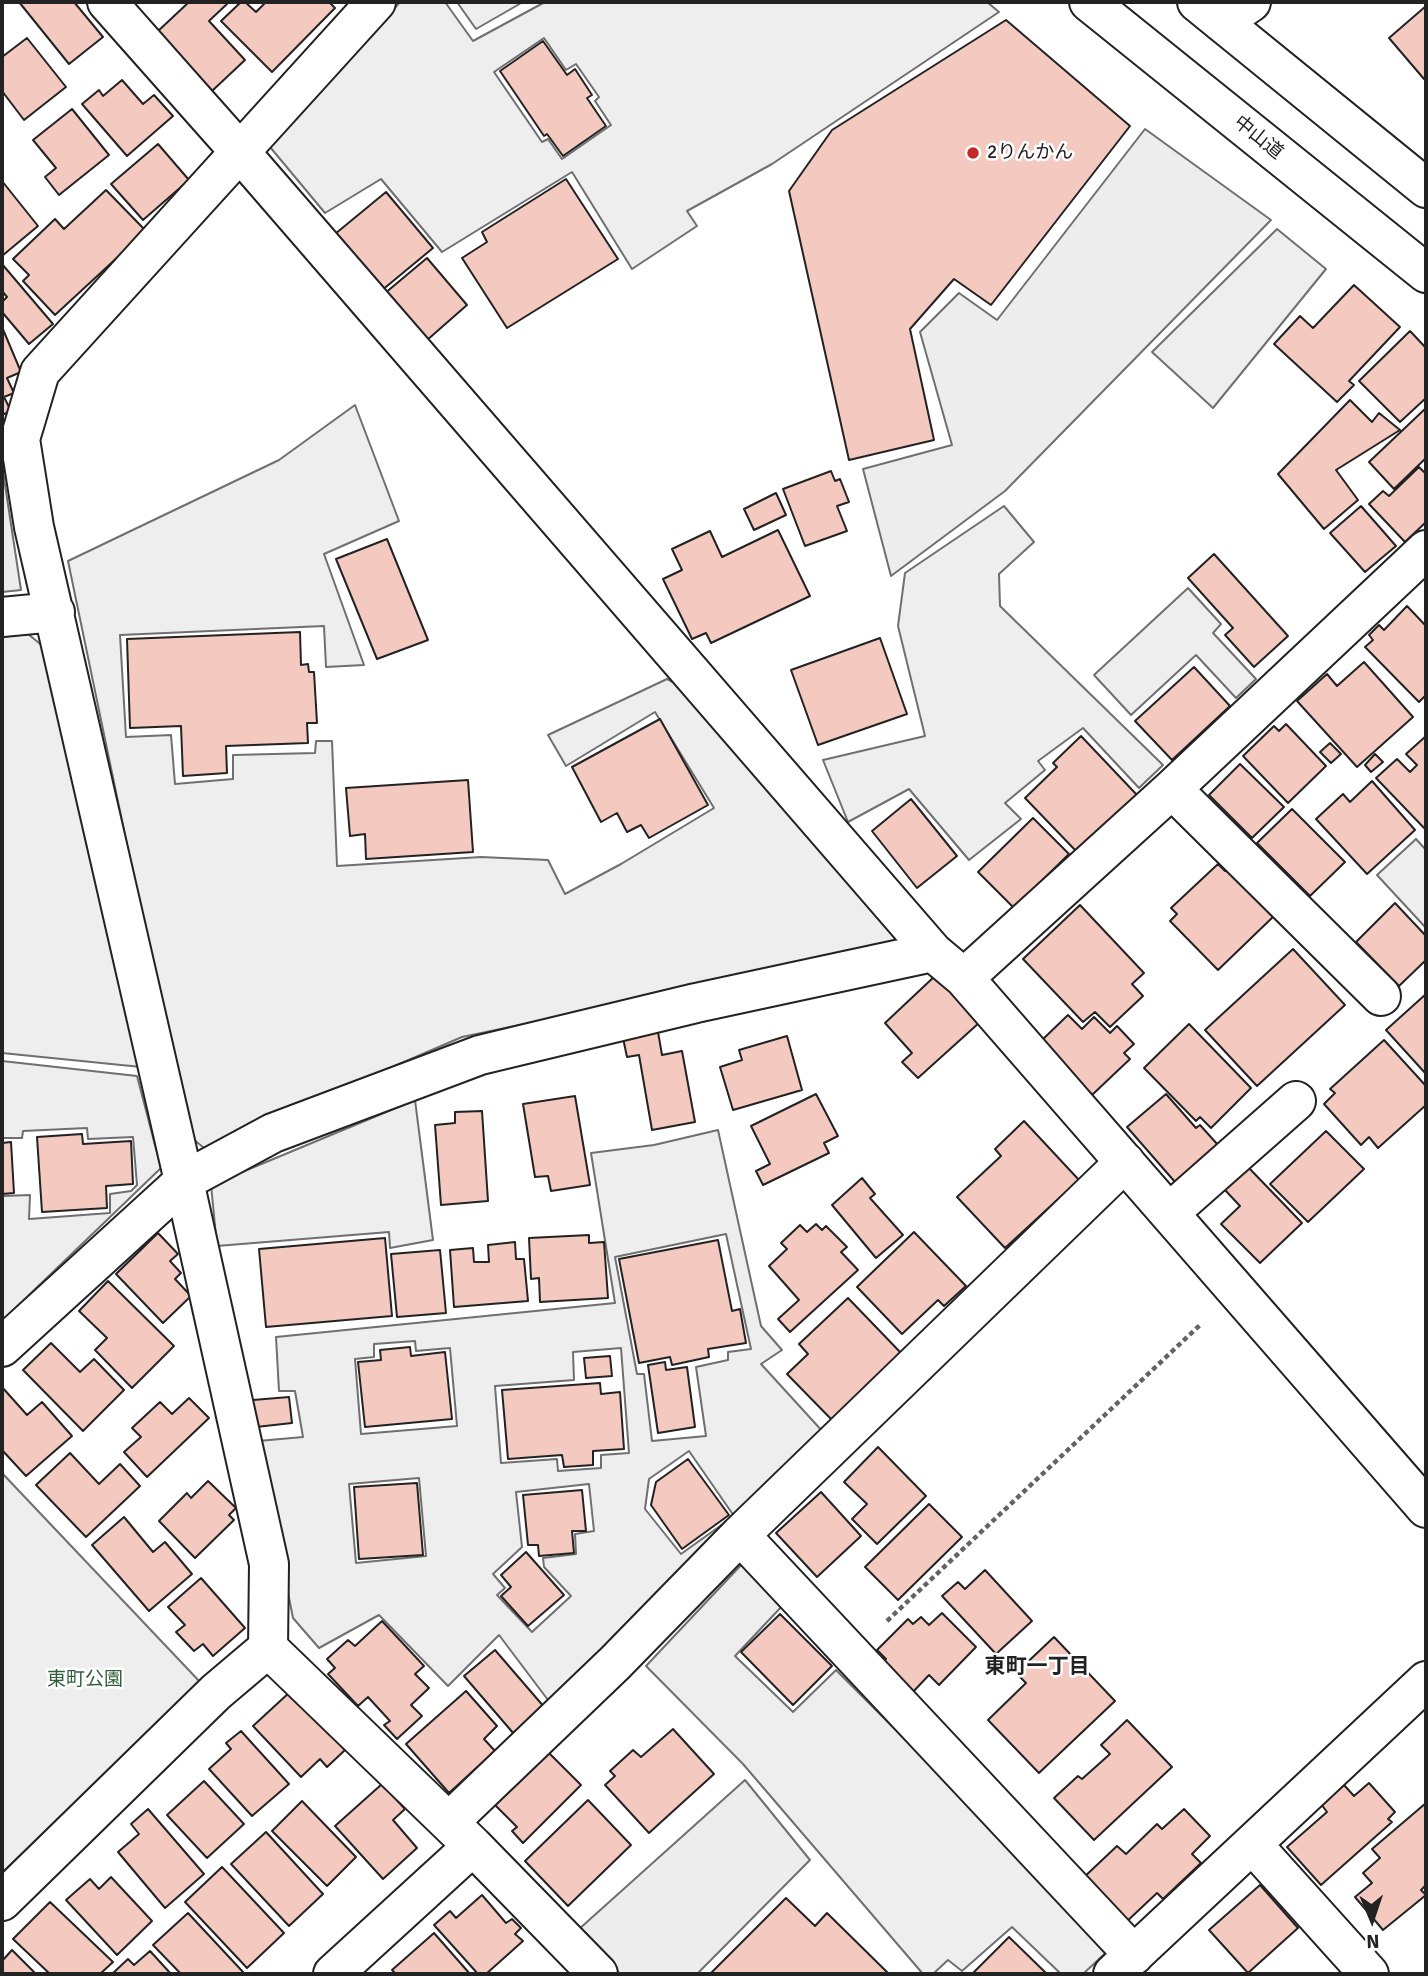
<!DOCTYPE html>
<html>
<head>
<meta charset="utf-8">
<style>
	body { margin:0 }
	#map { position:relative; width:1428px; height:1976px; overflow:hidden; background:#fff; font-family:Signika,sans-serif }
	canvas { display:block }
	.frame { position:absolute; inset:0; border:4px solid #222; pointer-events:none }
	.north { position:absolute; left:1337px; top:1885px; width:70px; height:70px; -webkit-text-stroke:5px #fff; paint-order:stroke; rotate:178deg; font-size:19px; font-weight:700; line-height:28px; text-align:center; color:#222 }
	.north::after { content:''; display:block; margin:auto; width:24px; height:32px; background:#222; clip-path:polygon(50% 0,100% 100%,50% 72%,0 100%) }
</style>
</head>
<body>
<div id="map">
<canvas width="1428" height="1976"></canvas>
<div class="frame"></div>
<div class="north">N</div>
</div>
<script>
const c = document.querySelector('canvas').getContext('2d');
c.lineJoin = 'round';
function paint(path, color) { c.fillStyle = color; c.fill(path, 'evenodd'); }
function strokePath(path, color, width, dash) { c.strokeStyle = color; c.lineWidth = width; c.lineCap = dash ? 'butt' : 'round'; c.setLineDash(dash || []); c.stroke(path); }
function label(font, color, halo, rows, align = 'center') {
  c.font = font + ' Signika,"Noto Sans JP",sans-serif'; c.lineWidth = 5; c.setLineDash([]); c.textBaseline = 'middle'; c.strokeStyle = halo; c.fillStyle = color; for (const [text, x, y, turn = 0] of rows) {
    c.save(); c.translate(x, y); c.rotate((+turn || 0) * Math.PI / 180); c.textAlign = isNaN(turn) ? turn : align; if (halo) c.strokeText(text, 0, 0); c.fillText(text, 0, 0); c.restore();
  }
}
const green = new Path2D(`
	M 400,2 L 445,2 L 473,41 L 545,2 L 987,2 L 999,12 L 772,164 L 687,211 L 697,226 L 632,269 L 572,172 L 442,252 L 381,179 L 325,213 L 270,147 ZM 544,38 L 566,70 L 576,64 L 599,97 L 595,101 L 611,125 L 562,159 L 548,139 L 542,142 L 494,72 Z
	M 457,2 L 523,2 L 476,29 Z
	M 1277,229 L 1326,269 L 1213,408 L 1152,352 Z
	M 355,405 L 399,521 L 324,554 L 364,665 L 326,667 L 324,626 L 120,635 L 126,737 L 171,735 L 175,784 L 233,779 L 233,755 L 315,753 L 316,741 L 332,741 L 337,866 L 481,857 L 548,860 L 565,894 L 621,864 L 714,808 L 655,712 L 566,766 L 548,735 L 667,679 L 684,688 L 902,940 L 896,947 L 462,1037 L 204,1148 L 187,1134 L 68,561 L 279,460 Z
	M 1004,506 L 1034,542 L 999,574 L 1000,606 L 1163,765 L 1139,788 L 1083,728 L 1038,761 L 1045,770 L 1005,803 L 1021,819 L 969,860 L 909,789 L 848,822 L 823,760 L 925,736 L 898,626 L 905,573 Z
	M 1188,588 L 1221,624 L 1213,633 L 1256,679 L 1236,698 L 1196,655 L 1131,715 L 1094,675 Z
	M 28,634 L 49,651 L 141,1067 L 2,1053 L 2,637 Z
	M 1416,839 L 1426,850 L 1426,928 L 1377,875 Z
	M 2,1061 L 137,1076 L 161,1168 L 2,1321 L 2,1196 L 30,1195 L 29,1219 L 110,1213 L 110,1194 L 131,1191 L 137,1185 L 133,1137 L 88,1139 L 87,1128 L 23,1131 L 22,1138 L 2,1138 Z
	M 415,1100 L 433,1240 L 390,1248 L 389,1232 L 217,1246 L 211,1185 Z
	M 718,1130 L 761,1326 L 782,1350 L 761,1364 L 824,1433 L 551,1704 L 499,1635 L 448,1686 L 379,1615 L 319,1648 L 293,1618 L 258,1441 L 303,1437 L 295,1391 L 279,1391 L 276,1337 L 615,1303 L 591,1153 L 654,1145 ZM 726,1234 L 751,1349 L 728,1352 L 728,1360 L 696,1367 L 706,1436 L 652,1441 L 644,1374 L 637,1374 L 615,1257 ZM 415,1341 L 416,1351 L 450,1348 L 457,1426 L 361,1434 L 355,1359 L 374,1357 L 374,1344 ZM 621,1348 L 629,1453 L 601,1455 L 601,1468 L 558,1471 L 557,1459 L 501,1463 L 495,1386 L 574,1380 L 573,1352 ZM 689,1451 L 734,1516 L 681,1554 L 645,1509 L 649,1479 ZM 419,1478 L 426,1556 L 356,1563 L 349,1484 ZM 589,1484 L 594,1531 L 575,1534 L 576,1554 L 543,1558 L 544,1567 L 571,1596 L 532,1632 L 497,1595 L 505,1588 L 493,1574 L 522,1547 L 516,1492 Z
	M 2,1473 L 201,1683 L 2,1873 Z
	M 743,1563 L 784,1604 L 735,1656 L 793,1712 L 836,1670 L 1112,1947 L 1083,1974 L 1061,1974 L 1012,1927 L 962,1971 L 948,1960 L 933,1974 L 923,1974 L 743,1764 L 646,1666 Z`);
paint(green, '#eee');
strokePath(green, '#6f6f6f', 2);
const parking = new Path2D(`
	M 1145,129 L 1271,220 L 1005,491 L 891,576 L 863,469 L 952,445 L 920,332 L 959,293 L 997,320 Z
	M 2,465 L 21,590 L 2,592 Z
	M 745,1780 L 810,1860 L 697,1974 L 620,1974 L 578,1930 Z`);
paint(parking, '#ededed');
strokePath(parking, '#6f6f6f', 2);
const building = new Path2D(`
	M 19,2 L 74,2 L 103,37 L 69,64 Z
	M 189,2 L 224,2 L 227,4 L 209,21 L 245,60 L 212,91 L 157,32 Z
	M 241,2 L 245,2 L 256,12 L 266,2 L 329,2 L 335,8 L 272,72 L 221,21 Z
	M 1426,6 L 1426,77 L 1424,79 L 1389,38 Z
	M 1006,20 L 1130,126 L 991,305 L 954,279 L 910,329 L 934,440 L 849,460 L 789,191 L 832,130 Z
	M 27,38 L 66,87 L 24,120 L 2,91 L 2,57 Z
	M 543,41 L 567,75 L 575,69 L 592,95 L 587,98 L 606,126 L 563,156 L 547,134 L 544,136 L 500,71 Z
	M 122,80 L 143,104 L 154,95 L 173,116 L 127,156 L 82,104 L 99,90 L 103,96 Z
	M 72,109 L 109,155 L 59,195 L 45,177 L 56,168 L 33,140 Z
	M 158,144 L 189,180 L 143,220 L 111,184 Z
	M 566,179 L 618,259 L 507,328 L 462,258 L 487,242 L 482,232 Z
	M 2,181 L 38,226 L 2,256 Z
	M 106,190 L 146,231 L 55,315 L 23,281 L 29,275 L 13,259 L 55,219 L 64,229 Z
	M 386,192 L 433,248 L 381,291 L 335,234 Z
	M 427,258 L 467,305 L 426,341 L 384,294 Z
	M 2,264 L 53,324 L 29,344 L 2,312 L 2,302 L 7,297 L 2,291 Z
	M 1354,285 L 1400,327 L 1349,381 L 1354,385 L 1337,402 L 1274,344 L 1300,316 L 1313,328 Z
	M 2,327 L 21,372 L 7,378 L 14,393 L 4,397 L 11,411 L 2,415 Z
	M 1410,331 L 1426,348 L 1426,398 L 1400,422 L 1359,381 Z
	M 1350,400 L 1372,422 L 1379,413 L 1400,430 L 1336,470 L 1358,500 L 1324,529 L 1278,474 Z
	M 1426,408 L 1426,458 L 1394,489 L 1369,462 Z
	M 1419,467 L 1426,474 L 1426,522 L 1405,542 L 1369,504 L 1383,491 L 1389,496 Z
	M 831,471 L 835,481 L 840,479 L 849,502 L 837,506 L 847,531 L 805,546 L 783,489 Z
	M 776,493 L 786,515 L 754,530 L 744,509 Z
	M 1361,506 L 1396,546 L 1365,572 L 1330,533 Z
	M 778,530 L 810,596 L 711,643 L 706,633 L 692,639 L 663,579 L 682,570 L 672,549 L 710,531 L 722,557 Z
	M 387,539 L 428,640 L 377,659 L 336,559 Z
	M 1214,554 L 1288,636 L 1254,667 L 1225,635 L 1233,628 L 1188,578 Z
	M 1407,606 L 1426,626 L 1426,695 L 1419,702 L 1365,647 L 1373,640 L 1369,635 L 1379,625 L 1384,630 Z
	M 300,632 L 301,665 L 308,664 L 309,672 L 314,672 L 317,723 L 307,723 L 308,743 L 226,746 L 227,773 L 183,776 L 181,726 L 130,728 L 127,639 Z
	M 880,638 L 907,714 L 818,745 L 791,670 Z
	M 1364,662 L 1413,717 L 1357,767 L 1297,701 L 1327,674 L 1337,686 Z
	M 1194,667 L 1230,706 L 1172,760 L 1135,721 Z
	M 660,719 L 708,805 L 649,838 L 641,825 L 627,832 L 617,813 L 601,822 L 572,767 Z
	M 1286,724 L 1326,766 L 1288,803 L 1243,756 L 1274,726 L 1279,731 Z
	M 1081,736 L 1137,795 L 1076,851 L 1025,798 L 1057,767 L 1053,763 Z
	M 1426,736 L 1426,830 L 1376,778 L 1397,759 L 1410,772 L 1417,765 L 1406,754 Z
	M 1330,743 L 1341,754 L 1331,763 L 1320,752 Z
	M 1375,754 L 1383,762 L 1371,772 L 1365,765 Z
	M 1240,764 L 1284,807 L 1252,838 L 1209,795 Z
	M 468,780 L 473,852 L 366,859 L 365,834 L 350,836 L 346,788 Z
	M 1372,781 L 1415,830 L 1367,874 L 1316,819 L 1343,794 L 1350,802 Z
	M 911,799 L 957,856 L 917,888 L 872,831 Z
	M 1292,809 L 1345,862 L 1310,896 L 1257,843 Z
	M 1033,818 L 1069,854 L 1014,908 L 978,872 Z
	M 1218,864 L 1225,871 L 1229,867 L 1275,915 L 1218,970 L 1170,921 L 1177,914 L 1171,908 Z
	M 1395,903 L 1426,936 L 1426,960 L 1399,986 L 1356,942 Z
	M 1080,905 L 1144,973 L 1132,984 L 1143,996 L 1110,1027 L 1095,1012 L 1083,1022 L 1023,959 Z
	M 1293,949 L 1345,1005 L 1257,1086 L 1205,1030 Z
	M 936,975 L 980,1022 L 918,1078 L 902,1062 L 912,1053 L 885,1023 Z
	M 1426,994 L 1426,1074 L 1386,1030 Z
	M 1068,1015 L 1082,1029 L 1094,1017 L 1110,1033 L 1117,1026 L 1134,1044 L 1124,1053 L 1130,1059 L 1092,1095 L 1041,1041 Z
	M 1189,1024 L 1251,1088 L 1211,1128 L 1200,1117 L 1196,1121 L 1144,1068 Z
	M 658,1032 L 662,1055 L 682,1051 L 695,1122 L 652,1130 L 639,1055 L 627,1057 L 623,1038 Z
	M 787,1036 L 802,1090 L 733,1110 L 720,1067 L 742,1060 L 739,1050 Z
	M 1384,1040 L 1426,1086 L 1426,1105 L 1378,1148 L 1369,1137 L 1361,1145 L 1324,1104 L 1335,1093 L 1330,1089 Z
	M 816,1094 L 838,1136 L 824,1143 L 829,1153 L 763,1185 L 756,1171 L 770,1164 L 751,1126 Z
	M 1166,1094 L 1196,1128 L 1200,1125 L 1218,1145 L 1175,1182 L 1127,1127 Z
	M 575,1096 L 590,1185 L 551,1191 L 548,1176 L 535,1177 L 523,1104 Z
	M 482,1111 L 488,1201 L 441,1205 L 435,1125 L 455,1123 L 455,1112 Z
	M 1024,1121 L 1079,1180 L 1005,1248 L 957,1197 L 1001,1156 L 995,1149 Z
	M 1326,1131 L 1364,1169 L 1308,1222 L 1270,1184 Z
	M 82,1134 L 83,1144 L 131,1141 L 133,1184 L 106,1186 L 107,1208 L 42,1212 L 37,1137 Z
	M 11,1142 L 14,1193 L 2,1194 L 2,1143 Z
	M 1248,1167 L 1302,1223 L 1260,1263 L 1221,1224 L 1240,1206 L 1225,1190 Z
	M 862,1178 L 875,1194 L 870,1198 L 903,1235 L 876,1258 L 832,1205 Z
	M 816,1224 L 822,1230 L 826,1226 L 847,1247 L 841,1252 L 858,1270 L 790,1332 L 778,1319 L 799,1300 L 769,1266 L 787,1249 L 781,1243 L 800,1225 L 807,1232 Z
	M 914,1232 L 966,1286 L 944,1306 L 938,1300 L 902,1334 L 857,1287 Z
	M 158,1233 L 178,1254 L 170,1261 L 181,1273 L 175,1279 L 191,1296 L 163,1323 L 116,1274 Z
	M 589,1235 L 589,1243 L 604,1242 L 608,1298 L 540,1302 L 539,1278 L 531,1279 L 529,1238 Z
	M 385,1238 L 392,1316 L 266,1327 L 259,1249 Z
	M 718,1240 L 732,1311 L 740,1309 L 746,1343 L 708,1349 L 709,1357 L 672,1365 L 670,1357 L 639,1363 L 619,1259 Z
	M 515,1242 L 516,1259 L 524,1259 L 528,1301 L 454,1307 L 450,1250 L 473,1248 L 474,1262 L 489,1262 L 488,1245 Z
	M 440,1250 L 446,1313 L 397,1317 L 391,1254 Z
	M 108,1281 L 174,1346 L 132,1388 L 95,1350 L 107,1338 L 79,1311 Z
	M 848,1298 L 901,1353 L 832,1420 L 787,1374 L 808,1354 L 799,1344 Z
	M 51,1343 L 80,1372 L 94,1359 L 124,1390 L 83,1431 L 23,1370 Z
	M 410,1347 L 411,1356 L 445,1352 L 452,1419 L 365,1427 L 358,1362 L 381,1360 L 380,1350 Z
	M 610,1356 L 612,1376 L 586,1378 L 584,1358 Z
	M 665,1362 L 666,1370 L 687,1367 L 695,1427 L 658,1433 L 648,1365 Z
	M 600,1383 L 601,1394 L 620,1392 L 624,1449 L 593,1451 L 593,1465 L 564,1467 L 562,1455 L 508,1459 L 502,1390 Z
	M 2,1387 L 27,1415 L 42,1402 L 72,1436 L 26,1476 L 2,1450 Z
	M 289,1397 L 292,1423 L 256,1427 L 253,1400 Z
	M 189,1398 L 209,1418 L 147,1477 L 124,1452 L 141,1437 L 132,1428 L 160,1402 L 172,1414 Z
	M 878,1447 L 926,1496 L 877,1544 L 852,1519 L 867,1504 L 844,1482 Z
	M 70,1453 L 99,1484 L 120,1464 L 140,1486 L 86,1537 L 36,1485 Z
	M 688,1459 L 729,1515 L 682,1549 L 651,1505 L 656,1482 Z
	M 208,1481 L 236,1508 L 229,1515 L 234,1520 L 195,1558 L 159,1521 L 187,1493 L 191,1498 Z
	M 417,1483 L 423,1555 L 359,1559 L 354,1487 Z
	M 582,1490 L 586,1531 L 572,1531 L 574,1553 L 539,1556 L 538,1545 L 528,1545 L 523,1495 Z
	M 821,1492 L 861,1536 L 817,1577 L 776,1533 Z
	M 929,1504 L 962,1537 L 898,1600 L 865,1567 Z
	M 124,1517 L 153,1552 L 165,1542 L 192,1574 L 149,1611 L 92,1545 Z
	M 526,1552 L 564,1595 L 528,1626 L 501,1596 L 511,1587 L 501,1575 Z
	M 985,1570 L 1032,1621 L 996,1654 L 942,1596 L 958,1582 L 965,1589 Z
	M 201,1578 L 245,1628 L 213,1656 L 203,1644 L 194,1651 L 176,1632 L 185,1625 L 168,1607 Z
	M 942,1613 L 976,1647 L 939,1685 L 929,1675 L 912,1693 L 882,1663 L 886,1659 L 877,1650 L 908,1619 L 913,1624 L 921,1617 L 929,1625 Z
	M 780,1614 L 832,1666 L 793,1705 L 741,1652 Z
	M 382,1621 L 424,1666 L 415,1674 L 429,1688 L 411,1705 L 422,1716 L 397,1739 L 384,1725 L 390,1721 L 368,1697 L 358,1706 L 328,1674 L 335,1668 L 327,1659 L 348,1640 L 355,1646 Z
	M 1054,1637 L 1115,1701 L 1039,1773 L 988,1720 L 1026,1683 L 1016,1673 Z
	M 495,1650 L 545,1708 L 514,1734 L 464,1676 Z
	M 291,1691 L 345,1750 L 327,1767 L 320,1759 L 301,1777 L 253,1726 Z
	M 466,1691 L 497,1726 L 484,1739 L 495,1751 L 449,1793 L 406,1744 Z
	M 1127,1720 L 1172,1767 L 1094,1840 L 1054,1798 L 1078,1776 L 1082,1779 L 1110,1754 L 1101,1745 Z
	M 673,1729 L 714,1774 L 649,1833 L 605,1785 L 615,1776 L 610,1771 L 633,1750 L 641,1757 Z
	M 241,1731 L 289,1784 L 252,1816 L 209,1769 L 231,1749 L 226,1743 Z
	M 545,1749 L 581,1785 L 523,1843 L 512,1831 L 517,1827 L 492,1802 Z
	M 204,1781 L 244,1824 L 207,1858 L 167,1815 Z
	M 1369,1783 L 1395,1812 L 1388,1819 L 1392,1822 L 1321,1885 L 1287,1847 L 1327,1812 L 1321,1804 L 1344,1785 L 1354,1796 Z
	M 382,1784 L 405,1809 L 393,1820 L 417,1848 L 383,1879 L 335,1826 Z
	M 588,1800 L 631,1845 L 568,1906 L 525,1861 Z
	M 302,1801 L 356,1857 L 327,1886 L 272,1831 Z
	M 1426,1803 L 1426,1885 L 1421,1890 L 1426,1895 L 1383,1930 L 1355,1897 L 1372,1883 L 1363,1873 L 1380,1858 L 1372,1849 Z
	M 148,1809 L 204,1874 L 165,1908 L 118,1852 L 139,1834 L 131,1824 Z
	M 1184,1809 L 1210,1836 L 1192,1854 L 1201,1863 L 1163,1899 L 1157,1893 L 1123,1925 L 1081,1880 L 1117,1846 L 1126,1854 L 1157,1824 L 1162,1829 Z
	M 266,1832 L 323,1894 L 289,1926 L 231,1864 Z
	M 222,1867 L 284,1933 L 247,1968 L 185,1902 Z
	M 111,1877 L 152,1921 L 117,1955 L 66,1900 L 90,1879 L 99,1889 Z
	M 1260,1885 L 1298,1928 L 1248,1973 L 1209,1930 Z
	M 482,1895 L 506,1923 L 512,1919 L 521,1928 L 515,1934 L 523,1941 L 486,1974 L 478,1974 L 434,1925 L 450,1911 L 456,1918 Z
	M 786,1898 L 815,1926 L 827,1913 L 889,1974 L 710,1974 Z
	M 50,1902 L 113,1962 L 100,1974 L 50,1974 L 13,1939 Z
	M 188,1913 L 243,1972 L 240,1974 L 181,1974 L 153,1945 Z
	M 434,1933 L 470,1974 L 396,1974 L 392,1970 Z
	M 1009,1937 L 1047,1974 L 972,1974 Z
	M 12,1950 L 36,1974 L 2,1974 L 2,1961 Z
	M 150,1951 L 171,1974 L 112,1974 L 128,1959 L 134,1965 Z`);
paint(building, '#f3c9c0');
strokePath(building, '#222', 2);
const minor = new Path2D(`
	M 107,2 L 240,152 L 933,952 L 964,978 L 1426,1508
	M 376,2 L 40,372 L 20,439 L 34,527 L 184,1181 L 269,1564 L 268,1648 L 473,1846 L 598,1974
	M 1222,22 L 1251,2
	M 2,617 L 55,612
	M 1172,789 L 1381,996
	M 964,978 L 1172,789 L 1426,550
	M 1169,1213 L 1296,1101
	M 2,1347 L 184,1181 L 273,1133 L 480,1055 L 696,1003 L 933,952
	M 740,1535 L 1134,1955
	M 449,1822 L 615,1663 L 740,1535 L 1125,1162
	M 1252,1844 L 1369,1974
	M 2,1901 L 216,1692 L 268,1648
	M 333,1974 L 473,1846
	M 1113,1974 L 1426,1681`);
const highway = new Path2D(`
	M 1089,2 L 1426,273
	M 1197,2 L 1426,188`);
strokePath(minor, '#222', 42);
strokePath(highway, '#222', 42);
strokePath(new Path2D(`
	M 887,1621 L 1201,1324`), '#646464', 4.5, [5, 3.5]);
strokePath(minor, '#fff', 38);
strokePath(highway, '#fff', 38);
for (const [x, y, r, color] of [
	[973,153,7,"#c62828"]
]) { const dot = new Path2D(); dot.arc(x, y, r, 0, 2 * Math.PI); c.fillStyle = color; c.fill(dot); strokePath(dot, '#fff', 2.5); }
label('19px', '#222', '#fff', [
	["中山道",1258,138,39]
]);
label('19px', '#222', '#fff', [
	["2りんかん",987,153]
], 'left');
label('19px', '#2f5e38', '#fff', [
	["東町公園",85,1680]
]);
label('bold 21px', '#222', '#fff', [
	["東町一丁目",1037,1667]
]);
</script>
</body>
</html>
